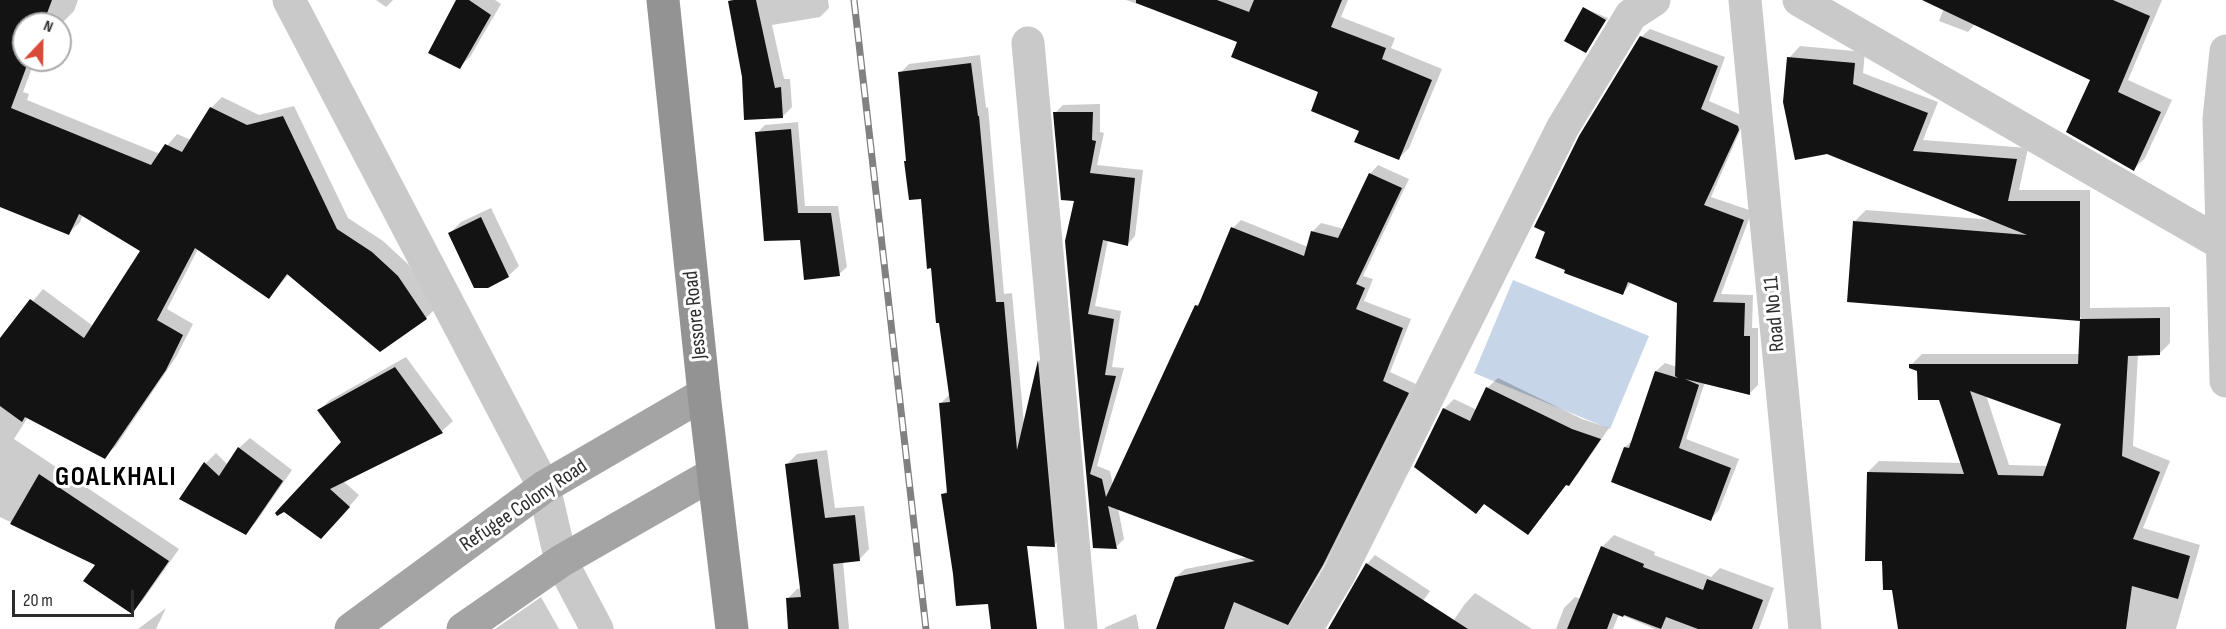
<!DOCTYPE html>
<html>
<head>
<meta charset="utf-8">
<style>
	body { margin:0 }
	#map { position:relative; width:2226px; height:629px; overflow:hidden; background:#fff; font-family:"Sofia Sans Condensed",sans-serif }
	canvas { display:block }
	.north { position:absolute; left:12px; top:12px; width:60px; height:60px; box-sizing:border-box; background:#fff; border:2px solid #ababab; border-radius:50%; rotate:22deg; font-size:16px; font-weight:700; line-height:24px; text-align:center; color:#2c2c2c }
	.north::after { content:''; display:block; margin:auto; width:21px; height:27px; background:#d94b38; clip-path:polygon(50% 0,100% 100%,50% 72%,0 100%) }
	.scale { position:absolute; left:12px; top:590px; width:122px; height:27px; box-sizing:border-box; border:3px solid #2c2c2c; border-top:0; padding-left:8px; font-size:18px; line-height:21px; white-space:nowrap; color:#2c2c2c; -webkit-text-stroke:4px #fff; paint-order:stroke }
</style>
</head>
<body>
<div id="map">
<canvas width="2226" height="629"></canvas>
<div class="north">N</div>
<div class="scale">20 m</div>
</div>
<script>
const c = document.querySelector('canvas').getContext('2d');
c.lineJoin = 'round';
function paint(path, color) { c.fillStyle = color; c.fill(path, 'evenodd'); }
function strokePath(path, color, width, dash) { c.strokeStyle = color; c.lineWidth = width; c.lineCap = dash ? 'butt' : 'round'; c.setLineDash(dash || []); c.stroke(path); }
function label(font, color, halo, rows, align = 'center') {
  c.font = font + ' "Sofia Sans Condensed",sans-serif'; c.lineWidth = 6; c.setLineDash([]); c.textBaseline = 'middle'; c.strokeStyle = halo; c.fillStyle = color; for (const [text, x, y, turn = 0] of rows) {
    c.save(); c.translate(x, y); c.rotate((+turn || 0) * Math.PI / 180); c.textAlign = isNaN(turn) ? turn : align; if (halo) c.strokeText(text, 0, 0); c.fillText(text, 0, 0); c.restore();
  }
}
paint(new Path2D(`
	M 1513,280 L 1649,336 L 1610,429 L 1474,373 Z`), '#c7d5e8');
paint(new Path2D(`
	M 1,0 L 78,0 L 74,11 L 63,22 L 51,18 L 49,24 L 24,24 L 24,60 L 35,60 L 23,92 L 29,94 L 27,100 L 160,154 L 177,134 L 191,140 L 211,108 L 222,97 L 259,115 L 294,106 L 348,218 L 383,241 L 409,265 L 437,307 L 426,318 L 289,274 L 269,297 L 198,249 L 167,309 L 193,324 L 176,357 L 116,446 L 104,457 L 28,417 L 14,439 L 179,549 L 143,600 L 132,612 L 97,564 L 0,517 L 0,341 L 43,289 L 93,326 L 142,250 L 83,215 L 80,222 L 69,233 L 0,206 Z
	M 376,0 L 393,0 L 386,7 Z
	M 458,0 L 495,0 L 501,4 L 470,57 L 459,67 Z
	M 731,0 L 828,0 L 829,8 L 820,17 L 772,25 L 784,79 L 790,79 L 792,107 L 782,117 L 743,77 L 729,2 Z
	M 1126,0 L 1348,0 L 1341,17 L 1395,38 L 1391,48 L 1442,69 L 1409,148 L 1398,159 L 1361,130 L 1320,91 L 1239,41 L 1151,7 L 1149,8 Z
	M 1947,0 L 2162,0 L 2128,80 L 2172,100 L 2145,158 L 2134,169 L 2092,80 L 1975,24 L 1968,32 L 1939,21 Z
	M 1586,9 L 1608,18 L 1586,51 Z
	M 1650,29 L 1725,57 L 1709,101 L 1746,117 L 1711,197 L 1752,211 L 1721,294 L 1753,295 L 1752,328 L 1758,328 L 1758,385 L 1750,393 L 1705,382 L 1686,439 L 1739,459 L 1719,510 L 1711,519 L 1625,447 L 1634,439 L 1656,371 L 1665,363 L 1677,367 L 1679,303 L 1632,282 L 1623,293 L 1641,37 Z
	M 1800,46 L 1865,52 L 1863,73 L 1938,102 L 1923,140 L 2028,148 L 2019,190 L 2090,190 L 2090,308 L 2170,307 L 2170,343 L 2159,354 L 2138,354 L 2133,446 L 2170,461 L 2143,528 L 2200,545 L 2176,629 L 1899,629 L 1893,588 L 1884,560 L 1868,472 L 1879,461 L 1962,463 L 1940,398 L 1918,370 L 1911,365 L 1922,354 L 2080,354 L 2081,317 L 2079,319 L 1855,221 L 1866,210 L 1994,220 L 1789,58 ZM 1986,395 L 2062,423 L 2048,466 L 2009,465 Z
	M 980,55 L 986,108 L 988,107 L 1004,294 L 1012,293 L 1024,424 L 1039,361 L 1047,353 L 1063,536 L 1054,545 L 1015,493 L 1036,629 L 993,629 L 989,603 L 943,494 L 948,490 L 940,404 L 950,394 L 922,197 L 907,160 L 900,73 L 909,64 Z
	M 1100,104 L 1100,132 L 1104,133 L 1097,165 L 1143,170 L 1135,236 L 1127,245 L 1108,240 L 1095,306 L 1121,311 L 1112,367 L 1124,368 L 1097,466 L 1110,471 L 1113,485 L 1196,306 L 1202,300 L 1233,228 L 1241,220 L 1308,247 L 1313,231 L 1321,223 L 1344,229 L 1370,174 L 1378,165 L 1409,179 L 1363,276 L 1373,279 L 1364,301 L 1411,319 L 1390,372 L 1416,384 L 1330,555 L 1298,610 L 1295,620 L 1298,629 L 1157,629 L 1176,577 L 1185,569 L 1248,557 L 1118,508 L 1124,539 L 1116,547 L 1094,547 L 1066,241 L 1076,200 L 1055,113 L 1063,105 Z
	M 798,122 L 805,206 L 838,206 L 847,267 L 839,274 L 801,239 L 757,133 L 765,125 Z
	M 491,208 L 519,266 L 508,276 L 450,233 L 461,222 Z
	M 406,357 L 453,421 L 442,431 L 343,481 L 359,495 L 332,527 L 285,510 L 343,442 L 319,410 L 330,400 Z
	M 1498,378 L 1582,419 L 1609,428 L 1578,474 L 1567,484 L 1528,533 L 1444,409 L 1454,399 L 1477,410 L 1487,388 Z
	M 250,438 L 292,470 L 256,522 L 245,533 L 181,498 L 206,463 L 216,453 L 228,465 L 239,448 Z
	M 827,450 L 835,508 L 864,506 L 869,549 L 859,560 L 843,561 L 849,629 L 790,629 L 787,599 L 797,589 L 801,588 L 787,464 L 797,454 Z
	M 1614,535 L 1655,552 L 1654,555 L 1711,577 L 1720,568 L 1774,588 L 1759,629 L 1655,629 L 1619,614 L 1613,629 L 1556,629 L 1564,608 L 1575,597 L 1581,599 L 1602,547 Z
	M 1375,555 L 1430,591 L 1404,629 L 1329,629 L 1367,564 Z
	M 1475,593 L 1532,629 L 1448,629 L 1464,605 Z
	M 541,597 L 559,629 L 495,629 Z
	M 166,608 L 156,629 L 138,629 Z
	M 1136,614 L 1139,629 L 1104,629 L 1106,627 Z`), '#0003');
paint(new Path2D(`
	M 0,0 L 52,0 L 43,24 L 24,24 L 24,60 L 29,60 L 11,108 L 151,165 L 165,144 L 182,152 L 210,107 L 247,125 L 283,116 L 337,229 L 372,252 L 398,276 L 427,319 L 380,352 L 287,274 L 269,299 L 195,248 L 157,320 L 183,335 L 166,370 L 105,459 L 25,417 L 22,422 L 0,406 L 0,338 L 30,299 L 84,338 L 140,251 L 79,214 L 69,235 L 0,207 Z
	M 456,0 L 469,0 L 491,15 L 460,69 L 428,53 Z
	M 734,0 L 756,0 L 775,88 L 781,87 L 783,118 L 744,120 L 742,77 L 728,1 Z
	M 1136,0 L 1217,0 L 1249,12 L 1254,0 L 1342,0 L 1331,27 L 1386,48 L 1382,59 L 1432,80 L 1399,160 L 1354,142 L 1359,131 L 1311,111 L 1318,92 L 1231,57 L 1237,42 L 1136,3 Z
	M 1922,0 L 2113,0 L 2150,16 L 2118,92 L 2161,112 L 2134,171 L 2066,132 L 2090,80 Z
	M 1583,7 L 1606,20 L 1586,53 L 1564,41 Z
	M 1640,36 L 1718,66 L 1701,109 L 1738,126 L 1739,130 L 1704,205 L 1744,220 L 1713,302 L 1745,303 L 1744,336 L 1750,336 L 1750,395 L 1685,379 L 1699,385 L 1679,448 L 1731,468 L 1711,521 L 1611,482 L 1624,447 L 1629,448 L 1655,371 L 1678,378 L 1675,376 L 1677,303 L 1628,282 L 1623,295 L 1564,273 L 1565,270 L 1535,258 L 1545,232 L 1534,227 L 1579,136 Z
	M 1787,57 L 1855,63 L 1853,84 L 1928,113 L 1913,151 L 2017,159 L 2008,201 L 2080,201 L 2080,321 L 1847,302 L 1853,221 L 2027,235 L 1827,154 L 1795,160 L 1783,102 Z
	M 971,63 L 978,116 L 979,116 L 996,302 L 1004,302 L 1017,450 L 1038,360 L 1055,547 L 1027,546 L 1037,629 L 991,629 L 988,604 L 956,606 L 953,574 L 941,494 L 947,493 L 939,403 L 950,402 L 939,323 L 936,323 L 931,268 L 927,269 L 921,199 L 909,200 L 904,161 L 906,161 L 898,72 Z
	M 1053,112 L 1093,112 L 1092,140 L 1096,141 L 1090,173 L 1135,178 L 1128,246 L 1103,240 L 1088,314 L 1114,319 L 1105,375 L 1116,376 L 1090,474 L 1102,479 L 1106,497 L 1195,305 L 1198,306 L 1231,227 L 1304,256 L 1311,231 L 1338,238 L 1369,173 L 1402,188 L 1356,284 L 1365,288 L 1356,309 L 1403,328 L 1383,381 L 1409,393 L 1323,565 L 1288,625 L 1234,602 L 1224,629 L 1156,629 L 1175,577 L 1255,561 L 1108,506 L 1117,549 L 1093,548 L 1065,241 L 1074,201 L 1061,200 Z
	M 791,129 L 798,213 L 831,213 L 840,276 L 804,280 L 800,240 L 764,241 L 755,132 Z
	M 481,217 L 509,277 L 488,288 L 474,288 L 448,233 Z
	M 2160,318 L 2160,355 L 2128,356 L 2122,456 L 2160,472 L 2133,539 L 2190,556 L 2178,599 L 2132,586 L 2126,629 L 1898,629 L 1892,590 L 1883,590 L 1882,561 L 1865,561 L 1867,472 L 1964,474 L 1939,400 L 1918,400 L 1917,371 L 1909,368 L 1909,364 L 2078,364 L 2080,319 ZM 1970,391 L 2061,424 L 2043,476 L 1998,475 Z
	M 395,367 L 443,433 L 330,489 L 350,507 L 321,539 L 284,512 L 277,516 L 275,513 L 341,442 L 317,410 Z
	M 1486,387 L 1572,429 L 1601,439 L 1569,486 L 1566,485 L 1528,535 L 1484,504 L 1476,514 L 1414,467 L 1443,408 L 1470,421 Z
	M 238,447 L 283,481 L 246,535 L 179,499 L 204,462 L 219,476 Z
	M 817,459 L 825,518 L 855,515 L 860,561 L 833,564 L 839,629 L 788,629 L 786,598 L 801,597 L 785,464 Z
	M 39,474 L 169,561 L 132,614 L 83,581 L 95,565 L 10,524 Z
	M 1601,546 L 1644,564 L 1643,567 L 1703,590 L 1707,579 L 1763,600 L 1752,629 L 1698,629 L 1666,617 L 1661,629 L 1624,615 L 1623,617 L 1613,613 L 1607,629 L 1567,629 Z
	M 1366,563 L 1468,629 L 1328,629 Z`), '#131313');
strokePath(new Path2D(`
	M 289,0 L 544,487 L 561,561 L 597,629
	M 1745,0 L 1805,629
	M 1799,0 L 2222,244
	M 1028,43 L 1081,629
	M 2226,51 L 2219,119 L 2226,381
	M 1306,629 L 1339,574 L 1563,127 L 1631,15 L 1654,0`), '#c9c9c9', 33);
strokePath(new Path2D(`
	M 351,629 L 544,487 L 704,394
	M 463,629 L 561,561 L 713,474`), '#a4a4a4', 33);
strokePath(new Path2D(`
	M 663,0 L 704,394 L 732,629`), '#939393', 33);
const rail = new Path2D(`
	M 854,0 L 926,629`);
strokePath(rail, '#818181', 7);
strokePath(rail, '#fff', 4.5, [14]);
label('21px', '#2c2c2c', '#fff', [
	["Road No 11",1775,314,-95],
	["Jessore Road",696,315,-96],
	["Refugee Colony Road",524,506,-34]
]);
c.letterSpacing = '1.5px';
label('bold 27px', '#000', '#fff', [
	["GOALKHALI",116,478]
]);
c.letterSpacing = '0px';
</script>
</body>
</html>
